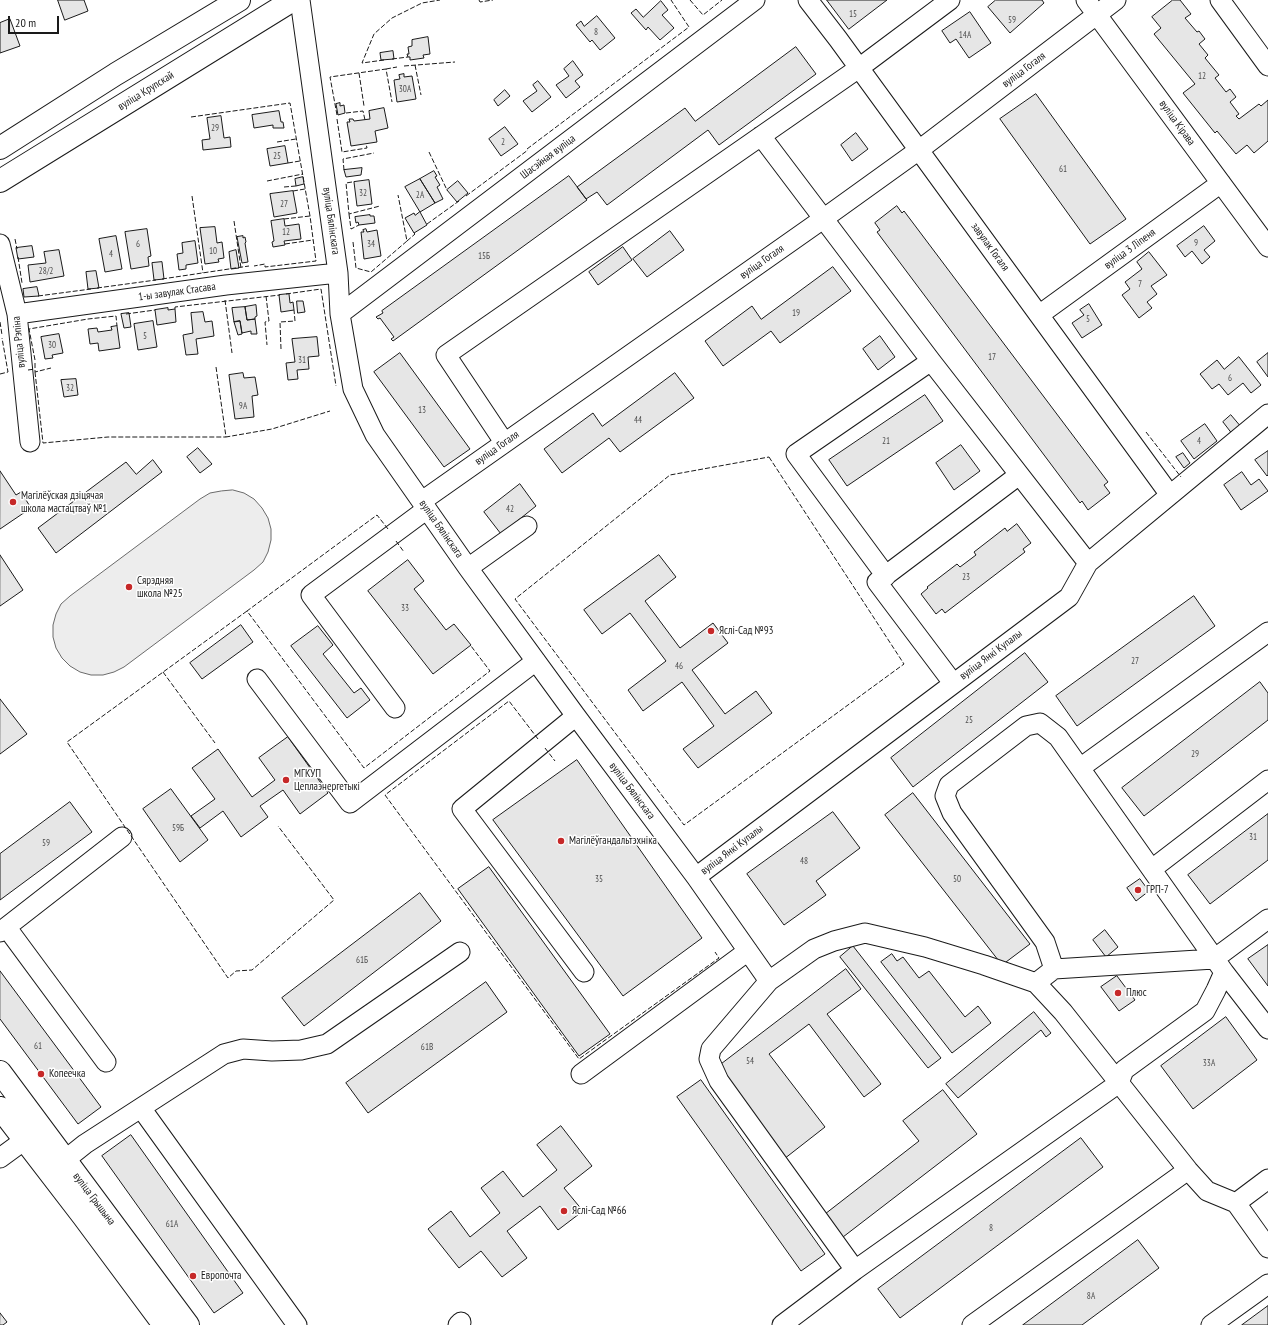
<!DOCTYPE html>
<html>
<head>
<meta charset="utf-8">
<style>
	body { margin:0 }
	#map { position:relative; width:1268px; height:1325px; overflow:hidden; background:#fff; font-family:"PT Sans Narrow",sans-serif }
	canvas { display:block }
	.scale { position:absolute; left:8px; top:16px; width:51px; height:18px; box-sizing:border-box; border:2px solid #1a1a1a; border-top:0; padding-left:5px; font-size:12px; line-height:14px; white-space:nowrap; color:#1a1a1a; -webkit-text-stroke:3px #fff; paint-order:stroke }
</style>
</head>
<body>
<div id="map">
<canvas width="1268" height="1325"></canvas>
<div class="scale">20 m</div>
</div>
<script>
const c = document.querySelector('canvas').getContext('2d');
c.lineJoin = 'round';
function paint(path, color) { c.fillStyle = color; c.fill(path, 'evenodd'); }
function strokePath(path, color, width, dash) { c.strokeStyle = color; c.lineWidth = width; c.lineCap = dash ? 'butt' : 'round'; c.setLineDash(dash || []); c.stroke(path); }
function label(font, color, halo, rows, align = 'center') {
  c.font = font + ' "PT Sans Narrow",sans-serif'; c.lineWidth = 3; c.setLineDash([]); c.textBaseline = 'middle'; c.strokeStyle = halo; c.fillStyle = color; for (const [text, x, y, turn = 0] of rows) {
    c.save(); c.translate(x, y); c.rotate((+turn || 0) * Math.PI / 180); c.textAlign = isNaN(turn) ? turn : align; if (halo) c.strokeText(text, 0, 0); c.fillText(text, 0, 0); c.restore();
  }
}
const built = new Path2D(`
	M 233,490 L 244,493 L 254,499 L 262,508 L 268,518 L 271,529 L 271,540 L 268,552 L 263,562 L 254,570 L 124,667 L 114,672 L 103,675 L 91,675 L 80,672 L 70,666 L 62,658 L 56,648 L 53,637 L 53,625 L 56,614 L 61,604 L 70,596 L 200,499 L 210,493 L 221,491 Z`);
paint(built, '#ededed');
strokePath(built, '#6a6a6a', 1);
const building = new Path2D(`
	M 58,0 L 84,0 L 88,11 L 65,20 Z
	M 827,0 L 887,0 L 849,29 Z
	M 996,0 L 1042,0 L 1044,3 L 1010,33 L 988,7 Z
	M 1173,0 L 1180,0 L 1191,14 L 1185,18 L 1197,32 L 1199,31 L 1205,39 L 1199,44 L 1208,55 L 1205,58 L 1219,75 L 1215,78 L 1226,92 L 1230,89 L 1236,97 L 1230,102 L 1239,114 L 1236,116 L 1239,119 L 1259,104 L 1261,106 L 1268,100 L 1268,141 L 1254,153 L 1247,145 L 1236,154 L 1217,131 L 1215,133 L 1183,93 L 1195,84 L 1154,34 L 1161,28 L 1152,17 Z
	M 661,1 L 668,10 L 662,15 L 674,28 L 660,40 L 648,27 L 646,30 L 631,13 L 636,9 L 643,17 Z
	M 970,12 L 991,43 L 969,58 L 956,39 L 950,43 L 942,31 Z
	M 597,16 L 615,38 L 600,50 L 592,40 L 590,42 L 576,25 L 581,21 L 584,26 Z
	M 10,19 L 20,46 L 0,53 L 0,23 Z
	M 428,37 L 430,54 L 423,55 L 424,58 L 410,60 L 410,57 L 408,57 L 407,54 L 409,54 L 408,47 L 412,46 L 412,40 Z
	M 796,47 L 816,74 L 719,145 L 708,130 L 607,205 L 597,192 L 586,199 L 577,187 L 685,108 L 695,121 Z
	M 393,51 L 394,59 L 381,60 L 380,53 Z
	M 573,61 L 583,75 L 575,81 L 580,87 L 566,98 L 556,85 L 569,76 L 564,69 Z
	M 404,74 L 404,77 L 412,76 L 416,99 L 397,102 L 394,80 L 400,79 L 399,75 Z
	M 538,81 L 551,97 L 532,112 L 523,101 L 537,91 L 533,85 Z
	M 505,90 L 510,96 L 498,106 L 494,100 Z
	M 1036,94 L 1126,219 L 1090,244 L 1000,119 Z
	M 340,103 L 340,106 L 344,105 L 345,113 L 338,115 L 336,104 Z
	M 384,108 L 388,128 L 375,131 L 377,142 L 351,146 L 347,122 L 350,122 L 349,119 L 353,119 L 354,121 L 370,119 L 369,111 Z
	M 279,111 L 281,122 L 283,122 L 284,128 L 273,128 L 273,125 L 254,128 L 252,115 Z
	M 221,116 L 224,138 L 230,137 L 231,147 L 203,150 L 202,140 L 210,139 L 207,118 Z
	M 505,127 L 518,144 L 501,156 L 489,139 Z
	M 856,133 L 868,149 L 852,161 L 841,145 Z
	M 285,146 L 288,163 L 270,166 L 267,149 Z
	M 362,168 L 361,175 L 346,177 L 344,170 Z
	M 434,171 L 437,176 L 435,177 L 440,185 L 437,187 L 443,199 L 435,203 L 420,179 Z
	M 569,176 L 587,200 L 393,341 L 391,339 L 394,337 L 380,318 L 378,319 L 376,317 L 383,313 L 382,311 Z
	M 303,177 L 304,184 L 296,186 L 295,179 Z
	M 420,179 L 435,203 L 420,212 L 405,187 Z
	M 369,180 L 372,204 L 357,206 L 354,182 Z
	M 458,181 L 468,193 L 457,202 L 447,190 Z
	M 293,191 L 297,213 L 274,217 L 270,194 Z
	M 897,206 L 902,213 L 904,211 L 1108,482 L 1104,485 L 1110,493 L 1088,510 L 1082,501 L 1080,503 L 877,232 L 880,230 L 875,223 Z
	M 420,212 L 427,225 L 414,233 L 405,218 L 414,213 L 415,215 Z
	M 370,215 L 370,216 L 374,216 L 375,223 L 359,225 L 358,222 L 356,223 L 355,217 Z
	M 284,219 L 285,226 L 299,224 L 301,239 L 284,241 L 285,245 L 273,247 L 272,242 L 274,241 L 271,221 Z
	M 1204,226 L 1215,241 L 1204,250 L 1210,257 L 1202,264 L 1192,251 L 1185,257 L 1177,246 Z
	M 215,227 L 217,243 L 222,242 L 224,258 L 218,259 L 219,262 L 205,264 L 200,228 Z
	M 147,229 L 151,256 L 148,257 L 149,266 L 131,269 L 125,232 Z
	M 366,229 L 367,232 L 377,230 L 381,256 L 364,259 L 361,232 L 364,232 L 363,230 Z
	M 670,231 L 684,250 L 647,277 L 633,259 Z
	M 116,236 L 122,269 L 105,272 L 99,239 Z
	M 243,236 L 243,238 L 245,237 L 246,242 L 245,243 L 248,262 L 242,263 L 237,237 Z
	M 195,241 L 198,263 L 186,265 L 186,269 L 179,270 L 177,254 L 183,253 L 182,243 Z
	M 32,246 L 34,257 L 18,259 L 16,248 Z
	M 623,247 L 632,260 L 598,285 L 589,272 Z
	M 59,250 L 64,276 L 30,282 L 28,265 L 46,263 L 44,252 Z
	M 236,250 L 239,268 L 231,269 L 229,252 Z
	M 1149,252 L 1167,275 L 1151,286 L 1157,294 L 1147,302 L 1152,308 L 1139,318 L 1122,295 L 1130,289 L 1125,282 L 1142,269 L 1137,262 Z
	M 162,262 L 164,279 L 154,280 L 152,263 Z
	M 833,267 L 851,291 L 780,343 L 771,331 L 723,366 L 705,341 L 752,306 L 761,319 Z
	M 96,271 L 99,288 L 88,289 L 86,272 Z
	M 37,287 L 39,296 L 24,297 L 23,289 Z
	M 289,294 L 290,303 L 293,302 L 294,310 L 281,312 L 279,295 Z
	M 297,301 L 303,301 L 305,312 L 298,313 Z
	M 1089,304 L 1102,325 L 1082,338 L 1072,323 L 1084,315 L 1080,310 Z
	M 256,305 L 257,316 L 255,317 L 255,319 L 247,320 L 245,307 Z
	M 245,307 L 247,320 L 255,319 L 257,334 L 251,334 L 251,331 L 242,333 L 240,321 L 234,322 L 232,308 Z
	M 168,308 L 168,310 L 175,309 L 176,322 L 157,325 L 155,310 Z
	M 203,312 L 205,322 L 212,321 L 214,336 L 196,339 L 198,354 L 186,355 L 183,335 L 193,333 L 191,313 Z
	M 129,313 L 131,327 L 124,328 L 121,314 Z
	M 153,321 L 157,347 L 138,350 L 134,324 Z
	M 240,321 L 242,334 L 238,335 L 234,322 Z
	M 117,326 L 120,348 L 99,351 L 98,343 L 90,344 L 88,329 L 97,328 L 98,332 L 112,330 L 111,327 Z
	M 59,334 L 63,353 L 52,355 L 53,358 L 45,359 L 41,337 Z
	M 880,336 L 895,357 L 878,370 L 863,349 Z
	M 317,337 L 319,356 L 308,357 L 309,369 L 297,370 L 298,379 L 288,380 L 286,363 L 295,362 L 292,339 Z
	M 400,353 L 470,449 L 444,467 L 374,372 Z
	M 1268,353 L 1268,377 L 1257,362 Z
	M 1239,357 L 1261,385 L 1251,393 L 1243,383 L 1228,395 L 1219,384 L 1212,389 L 1200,374 L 1217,360 L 1224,369 Z
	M 243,373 L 244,378 L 255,377 L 258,395 L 252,396 L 254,417 L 235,419 L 229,375 Z
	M 675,373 L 694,398 L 620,452 L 609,438 L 562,473 L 544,449 L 593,413 L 602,426 Z
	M 76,379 L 78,395 L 64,397 L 61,380 Z
	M 925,395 L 943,421 L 847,486 L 829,460 Z
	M 1231,415 L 1242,428 L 1233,435 L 1223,422 Z
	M 1205,424 L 1217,441 L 1194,459 L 1181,441 Z
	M 961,445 L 980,471 L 954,490 L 936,463 Z
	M 198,448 L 212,464 L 200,473 L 187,457 Z
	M 1268,451 L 1268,475 L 1267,476 L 1255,460 Z
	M 1183,453 L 1190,463 L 1184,468 L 1176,457 Z
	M 153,460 L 162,472 L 56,553 L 38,528 L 126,462 L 136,474 Z
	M 0,471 L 16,495 L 21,492 L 31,508 L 0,529 Z
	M 1242,472 L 1251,485 L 1259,479 L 1268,491 L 1241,510 L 1224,485 Z
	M 520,484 L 536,506 L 501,534 L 484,512 Z
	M 1017,524 L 1031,543 L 1023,549 L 1025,552 L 945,613 L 942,609 L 936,614 L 921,594 L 928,588 L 927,587 L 957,564 L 960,567 L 976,555 L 974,552 L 1005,528 L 1007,531 Z
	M 0,555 L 23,590 L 0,606 Z
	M 659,555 L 676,577 L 645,601 L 680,648 L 713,623 L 728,643 L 692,670 L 725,714 L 756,691 L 772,713 L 698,768 L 683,749 L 714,726 L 682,682 L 643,711 L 628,690 L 666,661 L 630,613 L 602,634 L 584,610 Z
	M 408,560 L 424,581 L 414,589 L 446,630 L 454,624 L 471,645 L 433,674 L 368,591 Z
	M 1194,596 L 1215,626 L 1077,726 L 1056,696 Z
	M 241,625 L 253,642 L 202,679 L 190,663 Z
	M 318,626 L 333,645 L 323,654 L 354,693 L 361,688 L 370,700 L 347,718 L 291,646 Z
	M 1025,653 L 1048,682 L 913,787 L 891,758 Z
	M 1260,682 L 1268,693 L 1268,720 L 1144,816 L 1122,788 Z
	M 0,699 L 27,734 L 0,754 Z
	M 288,737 L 328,793 L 300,814 L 283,790 L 260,806 L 268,817 L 241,837 L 223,811 L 200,828 L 191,816 L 215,799 L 192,768 L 218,749 L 252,797 L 275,780 L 259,758 Z
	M 577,760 L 702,938 L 623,996 L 493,820 Z
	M 171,789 L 208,840 L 180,862 L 143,809 Z
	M 913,793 L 1030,944 L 1002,965 L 885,815 Z
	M 70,802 L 92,832 L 0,900 L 0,854 Z
	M 833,812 L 860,848 L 816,881 L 826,895 L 784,925 L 747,874 Z
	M 1268,814 L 1268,860 L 1210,904 L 1188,875 Z
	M 489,867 L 610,1034 L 579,1056 L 458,889 Z
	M 1140,879 L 1149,891 L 1136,901 L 1127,888 Z
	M 420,893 L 441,921 L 304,1026 L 282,998 Z
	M 1105,930 L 1118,947 L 1106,957 L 1093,940 Z
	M 1268,945 L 1268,986 L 1248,959 Z
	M 853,946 L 941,1058 L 928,1068 L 840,957 Z
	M 892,954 L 897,961 L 903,957 L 919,978 L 929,971 L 965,1017 L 978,1006 L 991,1023 L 952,1053 L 881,962 Z
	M 846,969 L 861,989 L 827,1014 L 881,1084 L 864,1097 L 809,1024 L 769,1054 L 825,1127 L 784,1159 L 715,1069 Z
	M 0,971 L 101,1107 L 78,1124 L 0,1019 Z
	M 1117,976 L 1135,1000 L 1119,1011 L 1101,987 Z
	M 486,982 L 507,1012 L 368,1113 L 346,1083 Z
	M 1034,1012 L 1051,1033 L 1046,1037 L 1041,1030 L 958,1098 L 946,1084 Z
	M 1226,1017 L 1257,1060 L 1193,1109 L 1161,1066 Z
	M 701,1080 L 825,1254 L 801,1271 L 677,1097 Z
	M 943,1090 L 977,1134 L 843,1237 L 825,1214 L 919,1141 L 903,1121 Z
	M 561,1126 L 592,1166 L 564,1188 L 583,1211 L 558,1230 L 540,1206 L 507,1231 L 527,1258 L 502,1277 L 481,1251 L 459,1268 L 428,1229 L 451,1211 L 470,1237 L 500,1213 L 481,1188 L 503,1171 L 523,1197 L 557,1170 L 537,1145 Z
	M 131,1135 L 243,1293 L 214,1313 L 102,1156 Z
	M 1081,1138 L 1103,1167 L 900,1318 L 878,1289 Z
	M 1138,1240 L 1159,1268 L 1082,1325 L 1023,1325 Z
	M 1268,1306 L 1268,1325 L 1242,1325 Z
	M 0,1313 L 7,1322 L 3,1325 L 0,1325 Z`);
paint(building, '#e6e6e6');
strokePath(building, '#1a1a1a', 1);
const minor = new Path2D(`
	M 300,0 L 338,273 L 340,314 L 353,389 L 375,435 L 468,568 L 576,716 L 696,877 L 769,981
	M 808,0 L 838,39 L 1170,495
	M 1086,0 L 1268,247
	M 1220,0 L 1268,66
	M 761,136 L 931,361 L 1088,563
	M 0,244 L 17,314 L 30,442
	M 17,314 L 226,285 L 338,273
	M 340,314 L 755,0
	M 1039,315 L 1221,183
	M 504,442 L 446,355 L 859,68 L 950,0
	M 422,501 L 823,219 L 919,150 L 1116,0
	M 468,568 L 527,526
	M 886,576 L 796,454 L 931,361
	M 257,679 L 350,803 L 536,661
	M 953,683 L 877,582 L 1019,475
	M 395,708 L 311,595 L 427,509
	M 576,716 L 462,809 L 584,972
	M 1080,768 L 1268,632
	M 1152,869 L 1268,780
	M 696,877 L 1069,597 L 1088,563 L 1268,414
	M 7,928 L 106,1062
	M 0,932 L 122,837
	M 1054,969 L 1214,959 L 1268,919
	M 1224,972 L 1268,1029
	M 581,1074 L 748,951
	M 141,1108 L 297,1325
	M 0,1158 L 37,1131
	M 65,1160 L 85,1144 L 224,1054 L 243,1049 L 272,1051 L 301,1050 L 327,1044 L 460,952
	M 1236,1203 L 1268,1179
	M 855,1270 L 719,1081 L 709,1059 L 711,1049 L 769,981 L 814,949 L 834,941 L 865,933 L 925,947 L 984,965 L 1036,983 L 1063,1012 L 1188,1170 L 1207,1191 L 1236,1203 L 1268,1248
	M 458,1325 L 461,1322
	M 782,1325 L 855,1270 L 1119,1083 L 1124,1070 L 1205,1011 L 1216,990 L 1224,972 L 1058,737 L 1040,723 L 1026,726 L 949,785 L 945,796 L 952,813 L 1045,942 L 1054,969 L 1036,983
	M 972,1325 L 1188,1170
	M 1211,1325 L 1268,1284`);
const major = new Path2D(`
	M 0,148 L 116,74 L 239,0
	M 0,181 L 293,0
	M 0,1072 L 188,1325
	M 0,1108 L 83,1216 L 164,1325`);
strokePath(minor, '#1a1a1a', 21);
strokePath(major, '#1a1a1a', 24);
strokePath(minor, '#fff', 19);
strokePath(major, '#fff', 22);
strokePath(new Path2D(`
	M 479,0 L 480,2 L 493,0
	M 690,0 L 703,15 L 722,0
	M 392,59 L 408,57
	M 384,60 L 362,63 L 374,34 L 392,18 L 422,3 L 440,0
	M 415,65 L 421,95
	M 404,66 L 455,62
	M 386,69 L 397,67
	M 359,73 L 364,106
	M 346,113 L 363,111 L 365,120
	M 337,115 L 330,77 L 386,69 L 392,102
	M 191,117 L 290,103 L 310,216 L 316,261 L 265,267 L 265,264 L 254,266
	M 337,119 L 342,152 L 367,148 L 366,144
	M 277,142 L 296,139
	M 527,149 L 689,27 L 671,0
	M 429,152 L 447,190
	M 288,163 L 300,161
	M 344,170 L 343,159 L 374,153
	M 267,181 L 303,174
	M 352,182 L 346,183 L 349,214 L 380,206
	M 284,187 L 296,186
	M 293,191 L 305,189
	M 192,196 L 203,273
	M 466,196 L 528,150
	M 349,214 L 351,229 L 359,225
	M 284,219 L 310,216
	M 234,221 L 241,268
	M 427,224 L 459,201
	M 15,239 L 17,249
	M 407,241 L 415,234 L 414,233
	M 353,242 L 356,268 L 371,272 L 407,241 L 398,195
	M 285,244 L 313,240
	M 18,257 L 22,283
	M 162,279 L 249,266
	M 97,288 L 156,280
	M 286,294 L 321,289 L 336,386
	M 38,296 L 91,289
	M 266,296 L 269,321 L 265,322 L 267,345
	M 225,300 L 232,353
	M 175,309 L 175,307 L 280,295
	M 126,314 L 155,310
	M 0,322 L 2,335
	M 281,349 L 280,322 L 295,321 L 294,310
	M 35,360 L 29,329 L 88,319 L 116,316 L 117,326
	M 35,363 L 35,372 L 51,368
	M 216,367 L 226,437 L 272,429 L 330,411
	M 28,370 L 35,369
	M 35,372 L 43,443 L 108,437 L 226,437
	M 0,374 L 8,372 L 2,338
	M 1146,432 L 1181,477
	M 769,457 L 904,664 L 684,825 L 515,599 L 670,475 Z
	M 388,529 L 377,515 L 247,611 L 364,768 L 490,671 L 471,646
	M 396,541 L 404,552
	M 247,611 L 67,742 L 228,978 L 236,971 L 252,970 L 334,900 L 278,826
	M 163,672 L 215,743
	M 538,739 L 509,701 L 385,795 L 579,1059 L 719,958 L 715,952
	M 545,748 L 555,761`), '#1a1a1a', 1, [5, 2]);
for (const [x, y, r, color] of [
	[13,502,4,"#c62828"],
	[129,587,4,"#c62828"],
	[711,631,4,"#c62828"],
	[286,780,4,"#c62828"],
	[561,841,4,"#c62828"],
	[1138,890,4,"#c62828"],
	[1118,993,4,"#c62828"],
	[41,1074,4,"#c62828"],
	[564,1211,4,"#c62828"],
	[193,1276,4,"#c62828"]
]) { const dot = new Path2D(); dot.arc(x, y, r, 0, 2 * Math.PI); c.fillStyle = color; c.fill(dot); strokePath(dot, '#fff', 1.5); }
label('9px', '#4d4d4d', null, [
	["15",853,14],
	["59",1012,20],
	["8",596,32],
	["14А",965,35],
	["12",1202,76],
	["30А",405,89],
	["29",215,128],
	["2",503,142],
	["25",277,156],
	["61",1063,169],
	["32",363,193],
	["2А",420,195],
	["27",284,204],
	["12",286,232],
	["9",1196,243],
	["6",138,244],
	["34",371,244],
	["10",213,251],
	["4",111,254],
	["15Б",484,256],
	["28/2",46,271],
	["7",1140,284],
	["19",796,313],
	["5",1088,319],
	["5",145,336],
	["30",52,345],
	["17",992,357],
	["31",302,360],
	["6",1230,378],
	["32",70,388],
	["9А",243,406],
	["13",422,410],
	["44",638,420],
	["21",886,441],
	["4",1199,441],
	["42",510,509],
	["23",966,577],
	["33",405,608],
	["27",1135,661],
	["46",679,666],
	["25",969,720],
	["29",1195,754],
	["59Б",178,828],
	["31",1253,837],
	["59",46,843],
	["48",804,861],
	["35",599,879],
	["50",957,879],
	["61Б",362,960],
	["61",38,1046],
	["61В",427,1047],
	["54",750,1061],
	["33А",1209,1063],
	["61А",172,1224],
	["8",991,1228],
	["8А",1091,1296]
]);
label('11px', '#1a1a1a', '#fff', [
	["вуліца Гогаля",1024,70,-37],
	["вуліца Крупскай",146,91,-32],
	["вуліца Кірава",1177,123,54],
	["Шасэйная вуліца",548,157,-37],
	["вуліца Бялінскага",331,221,82],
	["завулак Гогаля",990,247,54],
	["вуліца 3 Ліпеня",1130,249,-36],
	["вуліца Гогаля",762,262,-35],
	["1-ы завулак Стасава",177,292,-8],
	["вуліца Рэпіна",19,342,-96],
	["вуліца Гогаля",497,448,-35],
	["вуліца Бялінскага",441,529,55],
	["вуліца Янкі Купалы",991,655,-37],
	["вуліца Бялінскага",632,791,53],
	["вуліца Янкі Купалы",732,850,-37],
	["вуліца Грышына",94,1199,53]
]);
label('11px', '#1a1a1a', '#fff', [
	["Магілёўская дзіцячая",21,496],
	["школа мастацтваў №1",21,509],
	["Сярэдняя",137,581],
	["школа №25",137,594],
	["Яслі-Сад №93",719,631],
	["МГКУП",294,774],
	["Цеплаэнергетыкі",294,787],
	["Магілёўгандальтэхніка",569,841],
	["ГРП-7",1146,890],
	["Плюс",1126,993],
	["Копеечка",49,1074],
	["Яслі-Сад №66",572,1211],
	["Европочта",201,1276]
], 'left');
</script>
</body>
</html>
